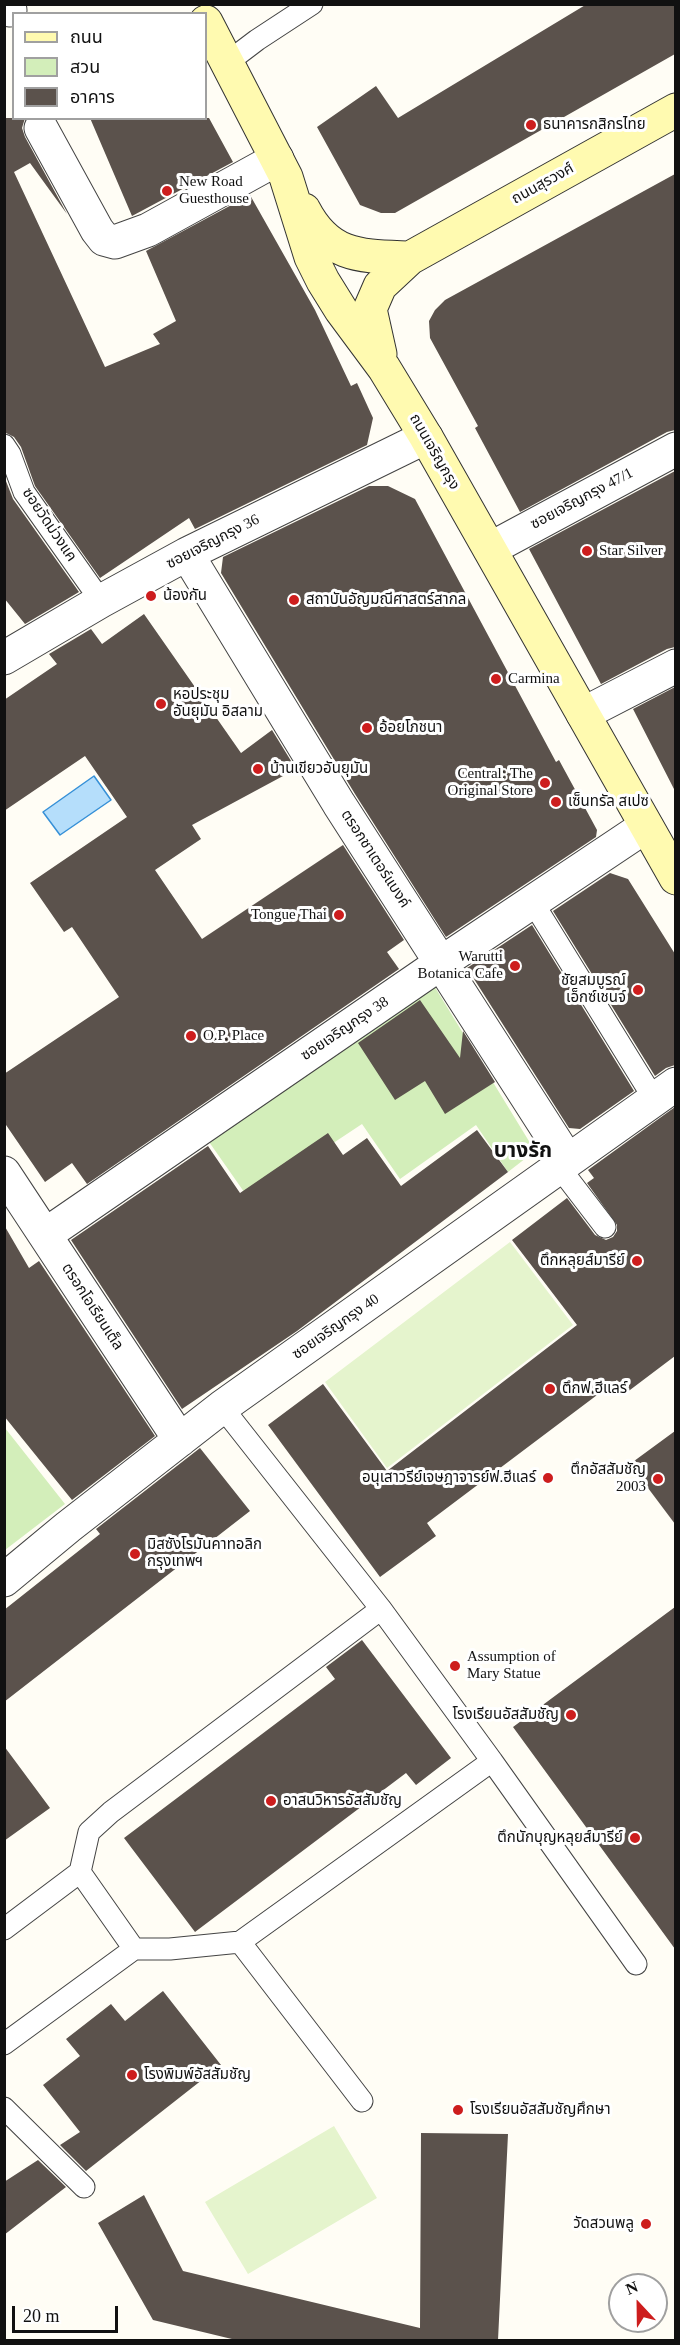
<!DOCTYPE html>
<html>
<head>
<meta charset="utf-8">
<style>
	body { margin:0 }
	#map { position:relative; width:680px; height:2345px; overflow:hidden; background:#fffdf5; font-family:"Times New Roman","Noto Sans Thai",serif }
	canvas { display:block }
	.frame { position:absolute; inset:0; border:6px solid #111; pointer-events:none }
	.legend { position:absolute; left:12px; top:12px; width:195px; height:108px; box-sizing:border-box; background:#fff; border:2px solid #a0a0a0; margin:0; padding:8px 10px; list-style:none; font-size:18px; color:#111 }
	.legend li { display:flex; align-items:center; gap:12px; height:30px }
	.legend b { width:30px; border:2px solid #a0a0a0 }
	.north { position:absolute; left:608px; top:2273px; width:60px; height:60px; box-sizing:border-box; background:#fff; border:2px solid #a0a0a0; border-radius:50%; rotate:338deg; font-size:16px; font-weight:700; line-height:24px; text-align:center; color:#111 }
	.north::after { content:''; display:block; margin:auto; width:21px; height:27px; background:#cd1d1d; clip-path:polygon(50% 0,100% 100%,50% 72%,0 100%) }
	.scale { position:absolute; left:12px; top:2306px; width:106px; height:27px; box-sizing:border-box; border:3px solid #111; border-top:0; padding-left:8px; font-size:18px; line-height:21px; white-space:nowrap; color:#111; -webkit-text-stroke:4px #fff; paint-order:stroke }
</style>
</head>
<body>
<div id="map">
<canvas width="680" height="2345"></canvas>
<div class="frame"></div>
<ul class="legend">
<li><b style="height:8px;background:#fffab0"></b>ถนน</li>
<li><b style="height:16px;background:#d3eeba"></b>สวน</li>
<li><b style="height:16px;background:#5b524c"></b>อาคาร</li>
</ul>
<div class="north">N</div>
<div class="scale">20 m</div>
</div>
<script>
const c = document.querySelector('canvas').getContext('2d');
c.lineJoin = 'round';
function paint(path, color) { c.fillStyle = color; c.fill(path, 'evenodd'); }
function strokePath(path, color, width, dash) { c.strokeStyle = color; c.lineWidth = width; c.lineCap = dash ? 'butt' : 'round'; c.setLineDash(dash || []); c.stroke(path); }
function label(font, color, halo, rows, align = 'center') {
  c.font = font + ' "Times New Roman","Noto Sans Thai",serif'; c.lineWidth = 6; c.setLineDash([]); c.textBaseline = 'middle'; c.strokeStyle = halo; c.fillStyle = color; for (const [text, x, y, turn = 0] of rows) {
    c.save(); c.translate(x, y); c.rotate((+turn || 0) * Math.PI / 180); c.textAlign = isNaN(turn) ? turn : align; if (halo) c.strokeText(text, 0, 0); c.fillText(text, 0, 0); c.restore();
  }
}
paint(new Path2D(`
	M 433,984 L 535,1151 L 508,1172 L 476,1125 L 400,1179 L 362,1124 L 249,1199 L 207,1139 Z
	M 5,1428 L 65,1504 L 5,1550 Z`), '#d3eeba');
paint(new Path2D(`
	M 510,1242 L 573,1325 L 387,1468 L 325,1382 Z
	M 334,2126 L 377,2198 L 248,2274 L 205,2202 Z`), '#e5f4cd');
const water = new Path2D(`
	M 94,776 L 111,800 L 60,835 L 43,812 Z`);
paint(water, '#b5defb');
strokePath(water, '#3690d7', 1.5);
paint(new Path2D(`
	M 587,4 L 675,4 L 675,54 L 395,213 L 381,213 L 360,205 L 317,127 L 376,86 L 398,118 Z
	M 4,118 L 25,118 L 22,128 L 25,137 L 67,214 L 30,163 L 14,172 L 105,367 L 160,344 L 153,334 L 176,321 L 146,251 L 250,195 L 315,310 L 351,386 L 357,383 L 373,418 L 367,445 L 195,529 L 189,518 L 100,578 L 35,486 L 21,447 L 14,437 L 4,432 Z
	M 90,118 L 209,118 L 233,162 L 132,216 Z
	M 675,174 L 675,430 L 667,432 L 520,512 L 475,428 L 478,426 L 430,338 L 429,321 L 435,310 L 445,300 Z
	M 675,471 L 675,647 L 667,649 L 601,684 L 529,549 Z
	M 4,476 L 13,499 L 79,592 L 25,624 L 4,598 Z
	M 369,486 L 388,486 L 415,499 L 556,762 L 559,760 L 597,830 L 596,837 L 446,937 L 355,794 L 221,573 L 223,557 Z
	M 144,614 L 241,753 L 272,730 L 296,769 L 192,825 L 201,839 L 155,870 L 202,939 L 343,845 L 404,940 L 387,952 L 399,969 L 87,1184 L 72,1163 L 45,1182 L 4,1122 L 4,1074 L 119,997 L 72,927 L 64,932 L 30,883 L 127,817 L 85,756 L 4,811 L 4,700 L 57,664 L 49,654 L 91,629 L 102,644 Z
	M 675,687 L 675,791 L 633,709 Z
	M 610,873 L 628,879 L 675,954 L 675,1065 L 666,1068 L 655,1076 L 553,911 Z
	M 532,925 L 634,1091 L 580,1129 L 569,1128 L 467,968 Z
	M 420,1000 L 460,1058 L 463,1031 L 495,1082 L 445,1114 L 425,1081 L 395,1100 L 358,1043 Z
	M 675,1107 L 675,1356 L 626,1393 L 617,1380 L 427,1523 L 436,1536 L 380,1577 L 268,1425 L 323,1384 L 387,1471 L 577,1325 L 512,1240 L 567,1198 L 595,1235 L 606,1240 L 613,1237 L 617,1231 L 617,1225 L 587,1183 L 594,1178 L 588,1170 Z
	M 477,1130 L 508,1172 L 297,1331 L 182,1409 L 71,1240 L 208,1146 L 240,1193 L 328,1133 L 343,1155 L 367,1138 L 401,1186 Z
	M 4,1225 L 29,1268 L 39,1261 L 155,1436 L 72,1500 L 4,1416 Z
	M 675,1431 L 675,1524 L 630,1464 Z
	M 200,1448 L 250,1511 L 4,1702 L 4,1610 L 100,1534 L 96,1529 Z
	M 675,1607 L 675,1949 L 513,1727 Z
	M 362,1640 L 451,1758 L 416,1785 L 406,1773 L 195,1932 L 124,1838 L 335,1679 L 326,1667 Z
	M 4,1746 L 50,1808 L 4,1841 Z
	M 163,1991 L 221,2065 L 86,2171 L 60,2145 L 80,2132 L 43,2085 L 80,2056 L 66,2039 L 111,2004 L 125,2021 Z
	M 421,2133 L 508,2134 L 498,2340 L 236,2340 L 153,2320 L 98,2223 L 144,2195 L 183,2271 L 420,2328 Z
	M 38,2160 L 66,2187 L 4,2235 L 4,2182 Z`), '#5b524c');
const lane = new Path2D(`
	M 228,62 L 257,40 L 312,4
	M 4,445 L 10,454 L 24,492 L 101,601
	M 532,901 L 654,1099
	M 559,1167 L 605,1227
	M 492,1761 L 636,1964
	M 80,1872 L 134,1949
	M 4,1929 L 80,1872 L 89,1832 L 111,1812 L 381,1609
	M 240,1942 L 362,2101
	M 4,2044 L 134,1949 L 170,1949 L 240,1942 L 492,1761 L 381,1609 L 222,1407
	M 4,2108 L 84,2187`);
const street = new Path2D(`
	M 8,4 L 10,10
	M 41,128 L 97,230 L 104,239 L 115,242 L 148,230 L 277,159
	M 490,549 L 676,449
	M 187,554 L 339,804 L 568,1161
	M 4,658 L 101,601 L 187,554 L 426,437
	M 583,714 L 676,666
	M 4,1173 L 180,1440
	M 45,1235 L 441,963 L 646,826
	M 4,1580 L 68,1527 L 222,1407 L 676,1084`);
const secondary = new Path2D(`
	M 206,22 L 286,177 L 311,257 L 323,281 L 341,310 L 384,368 L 426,437 L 676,878
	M 304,210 C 329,258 362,256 410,258
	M 380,354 L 370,309 L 380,286 L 410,258 L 676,110`);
strokePath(lane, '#444', 23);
strokePath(street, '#444', 35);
strokePath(secondary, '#333', 35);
strokePath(lane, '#fff', 21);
strokePath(street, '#fff', 33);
strokePath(secondary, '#fffab0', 33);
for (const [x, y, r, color] of [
	[531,125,6,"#cd1d1d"],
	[167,191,6,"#cd1d1d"],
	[587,551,6,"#cd1d1d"],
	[151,596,6,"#cd1d1d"],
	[294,600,6,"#cd1d1d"],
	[496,679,6,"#cd1d1d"],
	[161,704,6,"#cd1d1d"],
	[367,728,6,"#cd1d1d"],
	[258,769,6,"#cd1d1d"],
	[545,783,6,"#cd1d1d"],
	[556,802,6,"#cd1d1d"],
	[339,915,6,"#cd1d1d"],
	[515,966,6,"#cd1d1d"],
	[638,990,6,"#cd1d1d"],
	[191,1036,6,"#cd1d1d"],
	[637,1261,6,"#cd1d1d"],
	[550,1389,6,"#cd1d1d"],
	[548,1478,6,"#cd1d1d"],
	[658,1479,6,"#cd1d1d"],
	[135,1554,6,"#cd1d1d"],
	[455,1666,6,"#cd1d1d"],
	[571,1715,6,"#cd1d1d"],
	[271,1801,6,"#cd1d1d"],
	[635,1838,6,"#cd1d1d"],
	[132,2075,6,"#cd1d1d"],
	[458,2110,6,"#cd1d1d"],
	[646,2224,6,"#cd1d1d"]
]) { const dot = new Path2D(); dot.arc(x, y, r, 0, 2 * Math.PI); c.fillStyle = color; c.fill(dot); strokePath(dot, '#fff', 2); }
label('15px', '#111', '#fff', [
	["ธนาคารกสิกรไทย",543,125],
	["New Road",179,182],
	["Guesthouse",179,199],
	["Star Silver",599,551],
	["น้องกัน",163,596],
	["สถาบันอัญมณีศาสตร์สากล",306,600],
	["Carmina",508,679],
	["หอประชุม",173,695],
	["อันยุมัน อิสลาม",173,712],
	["อ้อยโภชนา",379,728],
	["บ้านเขียวอันยุมัน",270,769],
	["Central: The",533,774,"right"],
	["Original Store",533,791,"right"],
	["เซ็นทรัล สเปซ",568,802],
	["Tongue Thai",327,915,"right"],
	["Warutti",503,957,"right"],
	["Botanica Cafe",503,974,"right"],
	["ชัยสมบูรณ์",626,981,"right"],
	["เอ็กซ์เชนจ์",626,998,"right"],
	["O.P. Place",203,1036],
	["ตึกหลุยส์มารีย์",625,1261,"right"],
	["ตึกฟ.ฮีแลร์",562,1389],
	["ตึกอัสสัมชัญ",646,1470,"right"],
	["2003",646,1487,"right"],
	["อนุเสาวรีย์เจษฎาจารย์ฟ.ฮีแลร์",536,1478,"right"],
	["มิสซังโรมันคาทอลิก",147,1545],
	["กรุงเทพฯ",147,1562],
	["Assumption of",467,1657],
	["Mary Statue",467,1674],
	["โรงเรียนอัสสัมชัญ",559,1715,"right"],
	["อาสนวิหารอัสสัมชัญ",283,1801],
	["ตึกนักบุญหลุยส์มารีย์",623,1838,"right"],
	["โรงพิมพ์อัสสัมชัญ",144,2075],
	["โรงเรียนอัสสัมชัญศึกษา",470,2110],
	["วัดสวนพลู",634,2224,"right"]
], 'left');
label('15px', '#111', '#fff', [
	["ถนนสุรวงศ์",543,184,-29],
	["ถนนเจริญกรุง",434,452,60],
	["ซอยเจริญกรุง 47/1",582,499,-28],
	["ซอยวัดม่วงแค",49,525,56],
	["ซอยเจริญกรุง 36",213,542,-27],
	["ตรอกชาเตอร์แบงค์",375,859,57],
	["ซอยเจริญกรุง 38",345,1029,-34],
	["ตรอกโอเรียนเต็ล",92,1307,57],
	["ซอยเจริญกรุง 40",336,1327,-35]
]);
label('bold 21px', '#111', '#fff', [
	["บางรัก",523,1152]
]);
</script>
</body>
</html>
